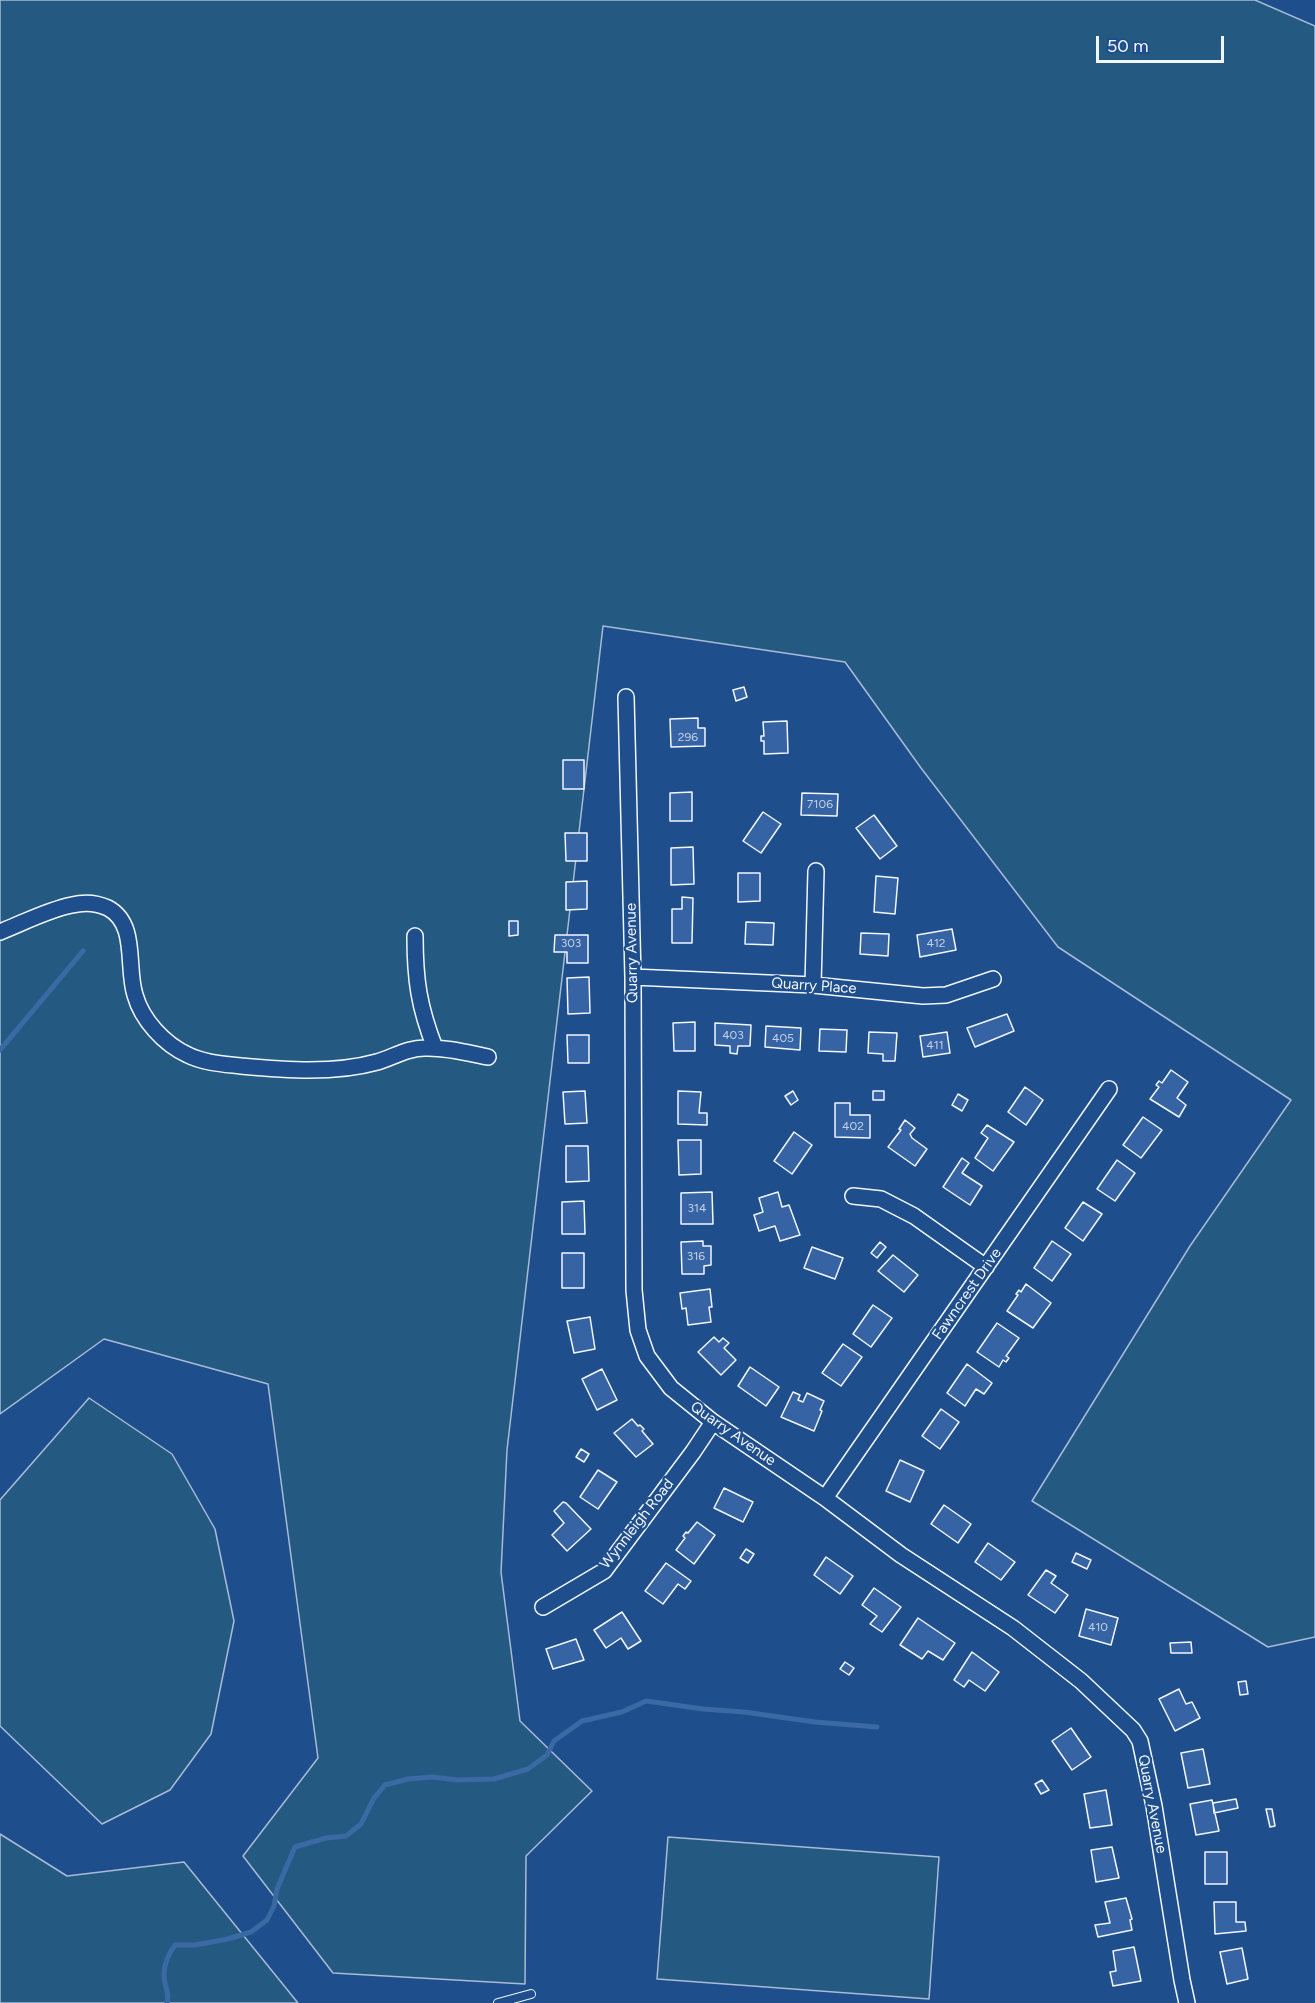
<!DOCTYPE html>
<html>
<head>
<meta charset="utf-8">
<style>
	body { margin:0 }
	#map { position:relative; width:1315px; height:2003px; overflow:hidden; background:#1f4e8c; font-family:Figtree,sans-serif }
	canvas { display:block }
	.scale { position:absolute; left:1096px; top:36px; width:128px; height:27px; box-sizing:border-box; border:3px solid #f2f6ff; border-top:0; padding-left:8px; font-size:18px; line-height:21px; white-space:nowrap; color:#f2f6ff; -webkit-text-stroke:4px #1f4e8c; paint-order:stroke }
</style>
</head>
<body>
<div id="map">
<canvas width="1315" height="2003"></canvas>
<div class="scale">50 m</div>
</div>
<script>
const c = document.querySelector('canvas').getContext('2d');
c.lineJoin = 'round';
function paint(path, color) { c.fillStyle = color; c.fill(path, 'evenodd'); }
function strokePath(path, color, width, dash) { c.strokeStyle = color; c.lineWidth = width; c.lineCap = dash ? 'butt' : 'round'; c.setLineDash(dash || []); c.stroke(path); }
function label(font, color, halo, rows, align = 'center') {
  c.font = font + ' Figtree,sans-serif'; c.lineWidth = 4.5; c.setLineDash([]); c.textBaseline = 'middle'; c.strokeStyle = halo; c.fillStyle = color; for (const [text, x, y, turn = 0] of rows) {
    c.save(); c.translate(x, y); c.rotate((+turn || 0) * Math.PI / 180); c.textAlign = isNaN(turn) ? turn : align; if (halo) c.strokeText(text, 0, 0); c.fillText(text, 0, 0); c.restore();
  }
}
const green = new Path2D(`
	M 0,0 L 1255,0 L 1315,26 L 1315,1637 L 1268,1647 L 1032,1501 L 1190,1246 L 1291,1100 L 1058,947 L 921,768 L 845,662 L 603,626 L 507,1450 L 501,1572 L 520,1721 L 592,1791 L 526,1856 L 525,1984 L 333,1973 L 243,1856 L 318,1758 L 268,1384 L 104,1339 L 0,1414 Z
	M 89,1398 L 172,1454 L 215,1529 L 234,1621 L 211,1734 L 170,1790 L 102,1824 L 0,1726 L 0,1500 Z
	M 0,1834 L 67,1876 L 184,1862 L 298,2003 L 0,2003 Z
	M 668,1837 L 939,1857 L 929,1999 L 657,1979 Z`);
paint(green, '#245a82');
strokePath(green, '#a8bbd7', 1.5);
strokePath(new Path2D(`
	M 0,1050 L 83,951
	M 167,2003 C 169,1995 167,1991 165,1983 C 162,1970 167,1956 175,1945 L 195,1945 L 228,1939 L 251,1932 L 267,1920 L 274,1906 L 277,1889 L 295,1847 L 326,1838 L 346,1836 L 361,1824 L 374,1798 L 385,1785 L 408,1779 L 432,1777 L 457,1780 L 494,1779 L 528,1769 L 547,1755 L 554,1741 L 582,1721 L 622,1712 L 646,1701 L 703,1709 L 744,1712 L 815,1722 L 877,1727`), '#3b69a3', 5);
const building = new Path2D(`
	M 744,687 L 747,697 L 736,701 L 733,690 Z
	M 698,718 L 698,728 L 705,728 L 705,746 L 671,747 L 670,719 Z
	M 787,721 L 788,753 L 764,754 L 764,741 L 761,741 L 761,736 L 764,736 L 763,722 Z
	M 563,760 L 584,760 L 584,789 L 563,789 Z
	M 692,792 L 692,821 L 670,821 L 670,793 Z
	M 802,793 L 838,794 L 837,816 L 801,815 Z
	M 763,812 L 781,824 L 761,853 L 743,841 Z
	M 874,815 L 897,846 L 880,859 L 856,828 Z
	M 565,833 L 587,833 L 587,861 L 566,861 Z
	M 693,847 L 694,884 L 671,885 L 671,848 Z
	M 738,873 L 760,873 L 760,901 L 738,902 Z
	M 876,876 L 898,878 L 895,914 L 874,912 Z
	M 587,881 L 587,909 L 566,910 L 566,882 Z
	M 682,897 L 693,898 L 692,943 L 672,943 L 672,909 L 682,909 Z
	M 509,921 L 518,921 L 518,935 L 509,936 Z
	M 746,922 L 774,923 L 773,945 L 745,944 Z
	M 952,929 L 956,950 L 920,957 L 917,935 Z
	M 861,933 L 889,934 L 888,956 L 860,954 Z
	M 555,935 L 588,935 L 588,963 L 567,963 L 567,952 L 554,952 Z
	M 589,977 L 590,1013 L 568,1014 L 567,978 Z
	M 1007,1014 L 1014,1031 L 975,1047 L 967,1028 Z
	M 695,1022 L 695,1051 L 674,1051 L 673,1023 Z
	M 715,1023 L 751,1025 L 750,1046 L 738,1046 L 737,1054 L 730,1053 L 730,1046 L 715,1045 Z
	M 766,1026 L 801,1028 L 800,1050 L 765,1047 Z
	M 820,1029 L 847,1030 L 846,1052 L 819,1051 Z
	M 869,1032 L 897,1033 L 895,1061 L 883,1061 L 883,1054 L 868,1053 Z
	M 947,1032 L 950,1053 L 923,1057 L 920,1036 Z
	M 567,1035 L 589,1035 L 589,1063 L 568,1063 Z
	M 1171,1070 L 1188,1082 L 1177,1098 L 1186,1105 L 1179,1117 L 1150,1099 L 1159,1087 L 1156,1085 L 1159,1081 L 1162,1083 Z
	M 1025,1087 L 1043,1100 L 1026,1125 L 1008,1112 Z
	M 585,1091 L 587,1123 L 565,1124 L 563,1092 Z
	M 678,1091 L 701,1092 L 699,1113 L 707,1113 L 707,1125 L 678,1124 Z
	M 793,1091 L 798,1100 L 791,1105 L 785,1096 Z
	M 873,1091 L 884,1091 L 884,1100 L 873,1100 Z
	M 958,1094 L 968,1100 L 962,1111 L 952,1105 Z
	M 835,1103 L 850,1103 L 850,1115 L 870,1115 L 870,1138 L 835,1137 Z
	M 1143,1117 L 1162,1130 L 1141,1158 L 1123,1145 Z
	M 905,1120 L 915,1128 L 910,1134 L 912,1138 L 927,1149 L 915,1166 L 888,1147 L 901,1130 L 899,1129 Z
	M 987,1125 L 1014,1142 L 993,1171 L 975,1158 L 988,1138 L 981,1133 Z
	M 794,1132 L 812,1145 L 792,1174 L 774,1161 Z
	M 678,1140 L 701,1140 L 701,1174 L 679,1175 Z
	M 566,1146 L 588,1146 L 589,1181 L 566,1182 Z
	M 962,1158 L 969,1163 L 962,1173 L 982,1186 L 970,1205 L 943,1187 Z
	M 1117,1160 L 1135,1173 L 1115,1201 L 1097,1189 Z
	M 712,1192 L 713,1224 L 681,1224 L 681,1193 Z
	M 778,1192 L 782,1207 L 789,1205 L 800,1235 L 780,1241 L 775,1226 L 759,1231 L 754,1215 L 763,1212 L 759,1198 Z
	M 584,1201 L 585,1234 L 562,1234 L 562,1202 Z
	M 1083,1202 L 1102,1214 L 1083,1241 L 1065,1228 Z
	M 703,1241 L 703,1246 L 711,1246 L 711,1265 L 704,1266 L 704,1274 L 682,1274 L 681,1242 Z
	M 1052,1241 L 1071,1254 L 1052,1281 L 1034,1268 Z
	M 880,1242 L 886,1247 L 877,1258 L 871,1253 Z
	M 812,1247 L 843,1258 L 835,1279 L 804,1268 Z
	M 562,1253 L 584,1253 L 584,1288 L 562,1288 Z
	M 893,1255 L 918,1275 L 904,1292 L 878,1271 Z
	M 1026,1284 L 1051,1303 L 1033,1328 L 1007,1311 L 1018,1295 L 1016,1294 L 1019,1290 L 1021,1292 Z
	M 710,1289 L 712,1307 L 709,1307 L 711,1322 L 688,1325 L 686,1308 L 682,1309 L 680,1293 Z
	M 873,1305 L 892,1318 L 871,1347 L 853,1334 Z
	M 590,1317 L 595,1349 L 574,1353 L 567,1321 Z
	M 997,1323 L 1019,1338 L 1006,1356 L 1009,1358 L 1006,1362 L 1003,1360 L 999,1367 L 977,1352 Z
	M 714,1337 L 719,1342 L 723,1338 L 729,1343 L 724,1348 L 736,1360 L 721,1375 L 698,1352 Z
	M 843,1344 L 862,1357 L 841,1386 L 822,1373 Z
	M 967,1364 L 992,1383 L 984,1394 L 976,1389 L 965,1406 L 947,1393 Z
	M 750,1367 L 779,1387 L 766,1406 L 738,1386 Z
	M 602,1369 L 617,1400 L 597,1410 L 582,1379 Z
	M 793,1392 L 800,1395 L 798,1400 L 803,1402 L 807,1393 L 824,1401 L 820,1410 L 822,1411 L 814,1431 L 781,1417 Z
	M 941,1409 L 959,1422 L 940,1449 L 922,1436 Z
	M 632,1419 L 638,1426 L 640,1425 L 644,1429 L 642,1431 L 653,1444 L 636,1457 L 614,1433 Z
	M 581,1449 L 589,1454 L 584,1462 L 576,1457 Z
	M 900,1460 L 924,1471 L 910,1502 L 886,1491 Z
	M 598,1470 L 617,1482 L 598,1509 L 580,1497 Z
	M 724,1488 L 753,1502 L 743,1522 L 714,1508 Z
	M 563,1502 L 566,1503 L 591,1529 L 567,1551 L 552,1535 L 564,1523 L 554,1511 Z
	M 944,1505 L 971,1524 L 958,1543 L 931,1524 Z
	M 697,1522 L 715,1535 L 694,1564 L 676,1550 L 685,1538 L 683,1536 L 686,1532 L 688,1533 Z
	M 988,1543 L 1015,1562 L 1001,1580 L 975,1562 Z
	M 746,1549 L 754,1554 L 748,1563 L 740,1558 Z
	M 1076,1553 L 1091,1560 L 1087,1569 L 1072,1562 Z
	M 826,1557 L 853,1576 L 840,1594 L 814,1575 Z
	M 666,1563 L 691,1581 L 685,1589 L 678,1584 L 663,1604 L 645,1591 Z
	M 1046,1570 L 1056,1576 L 1051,1583 L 1068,1595 L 1055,1613 L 1028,1595 Z
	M 874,1588 L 901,1607 L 882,1632 L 870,1624 L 877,1616 L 862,1605 Z
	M 1086,1609 L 1118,1618 L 1111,1645 L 1079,1636 Z
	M 622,1612 L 641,1641 L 628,1649 L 621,1638 L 606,1648 L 594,1630 Z
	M 918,1618 L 955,1643 L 943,1660 L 928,1651 L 922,1659 L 900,1645 Z
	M 576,1639 L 584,1660 L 553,1669 L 546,1649 Z
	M 1191,1642 L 1192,1653 L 1171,1653 L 1170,1643 Z
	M 972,1652 L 999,1672 L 985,1691 L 969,1680 L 964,1687 L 954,1680 Z
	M 845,1662 L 854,1668 L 849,1675 L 840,1669 Z
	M 1246,1681 L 1248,1694 L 1240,1695 L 1238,1682 Z
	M 1179,1689 L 1186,1704 L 1192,1702 L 1200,1718 L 1175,1731 L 1159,1699 Z
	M 1071,1728 L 1091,1757 L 1072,1770 L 1052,1741 Z
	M 1203,1749 L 1210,1784 L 1188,1788 L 1181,1753 Z
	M 1042,1780 L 1049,1790 L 1041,1794 L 1035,1784 Z
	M 1106,1790 L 1112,1825 L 1090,1828 L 1084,1794 Z
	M 1236,1799 L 1238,1808 L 1214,1813 L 1213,1803 Z
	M 1212,1800 L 1219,1831 L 1196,1835 L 1190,1804 Z
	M 1266,1809 L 1272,1809 L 1275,1826 L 1270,1827 Z
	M 1112,1847 L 1119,1878 L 1096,1882 L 1091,1850 Z
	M 1205,1852 L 1227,1852 L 1227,1884 L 1205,1884 Z
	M 1126,1898 L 1132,1919 L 1130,1920 L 1132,1930 L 1098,1937 L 1095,1925 L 1110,1923 L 1105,1902 Z
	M 1214,1902 L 1236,1902 L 1236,1922 L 1245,1922 L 1246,1931 L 1215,1934 Z
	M 1134,1947 L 1141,1981 L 1113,1986 L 1110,1972 L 1116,1971 L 1113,1951 Z
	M 1242,1948 L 1248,1979 L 1227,1984 L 1220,1952 Z`);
paint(building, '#3563a3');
strokePath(building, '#f2f6ff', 1.5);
const service = new Path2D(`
	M 498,2003 L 531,1994`);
const minor = new Path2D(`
	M 626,697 L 633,977 L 634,1290 L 638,1330 L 647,1356 L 671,1388 L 713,1422 L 825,1498 L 901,1555 L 1013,1628 L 1081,1681 L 1133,1730 L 1140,1741 L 1154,1806 L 1182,1980 L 1187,2003
	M 0,932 C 23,923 47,910 72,905 C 84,902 97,903 108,908 C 138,924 126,967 135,995 C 142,1020 164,1044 188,1055 C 204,1063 224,1064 241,1066 C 285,1070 334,1074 377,1062 C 394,1057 407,1048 425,1048 C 446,1047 468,1053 488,1057
	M 415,936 C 415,980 419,1007 435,1048
	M 633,977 L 813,985 L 923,996 L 946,995 L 993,979
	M 813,985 L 816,871
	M 853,1196 L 881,1199 L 914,1216 L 986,1267
	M 825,1498 L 1109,1089
	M 543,1607 L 604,1571 L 693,1452 L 713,1422`);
strokePath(service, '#f2f6ff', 10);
strokePath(minor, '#f2f6ff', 18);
strokePath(service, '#1f4e8c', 8);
strokePath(minor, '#1f4e8c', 15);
label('12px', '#c3d1e8', null, [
	["296",688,737],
	["7106",820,804],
	["303",571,943],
	["412",936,943],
	["403",733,1035],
	["405",783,1038],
	["411",935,1045],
	["402",853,1126],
	["314",697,1208],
	["316",696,1256],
	["410",1098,1627]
]);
label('15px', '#f2f6ff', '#1f4e8c', [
	["Quarry Avenue",632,953,-91],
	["Quarry Place",814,986,4],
	["Fawncrest Drive",967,1294,-55],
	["Quarry Avenue",733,1434,35],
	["Wynnleigh Road",637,1524,-52],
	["Quarry Avenue",1152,1804,79]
]);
</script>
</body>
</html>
